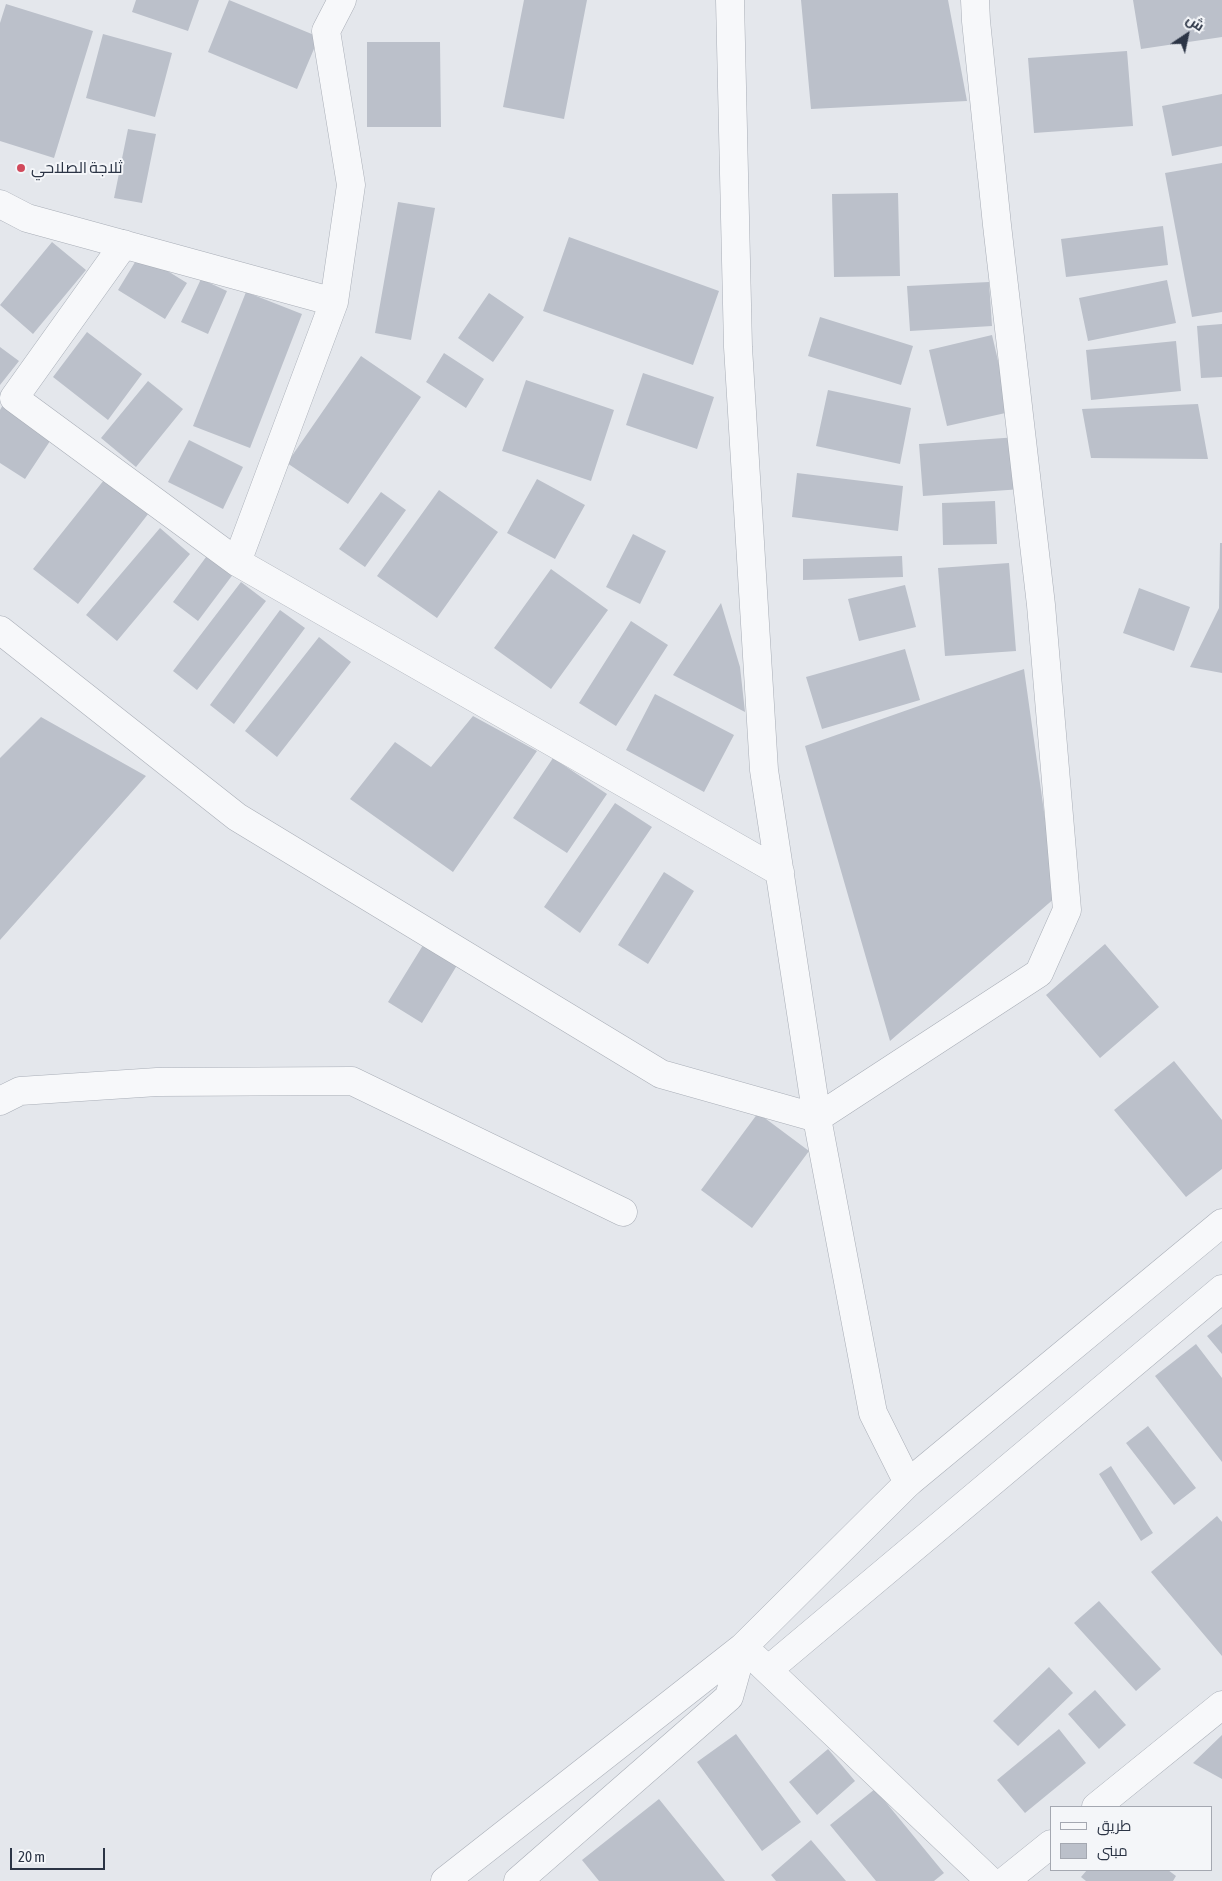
<!DOCTYPE html>
<html>
<head>
<meta charset="utf-8">
<style>
	body { margin:0 }
	#map { position:relative; width:1222px; height:1881px; overflow:hidden; background:#e4e7ec; font-family:"Asap Condensed",Cairo,sans-serif }
	canvas { display:block }
	.legend { position:absolute; left:1050px; top:1806px; width:162px; height:65px; box-sizing:border-box; background:#f4f6f9; border:1px solid #a4a8b1; margin:0; padding:6px 9px; list-style:none; font-size:15px; color:#2b3445 }
	.legend li { display:flex; align-items:center; gap:10px; height:25px }
	.legend b { width:25px; border:1px solid #a4a8b1 }
	.north { position:absolute; left:1162px; top:10px; width:50px; height:50px; -webkit-text-stroke:4px #f4f6f9; paint-order:stroke; rotate:34deg; font-size:14px; font-weight:700; line-height:20px; text-align:center; color:#2b3445 }
	.north::after { content:''; display:block; margin:auto; width:18px; height:22px; background:#2b3445; clip-path:polygon(50% 0,100% 100%,50% 72%,0 100%) }
	.scale { position:absolute; left:10px; top:1848px; width:95px; height:22px; box-sizing:border-box; border:2px solid #2b3445; border-top:0; padding-left:6px; font-size:15px; line-height:18px; white-space:nowrap; color:#2b3445; -webkit-text-stroke:4px #f4f6f9; paint-order:stroke }
</style>
</head>
<body>
<div id="map">
<canvas width="1222" height="1881"></canvas>
<ul class="legend">
<li><b style="height:6px;background:#f7f8fa"></b>طريق</li>
<li><b style="height:14px;background:#bbc0ca"></b>مبنى</li>
</ul>
<div class="north">ش</div>
<div class="scale">20 m</div>
</div>
<script>
const c = document.querySelector('canvas').getContext('2d');
c.lineJoin = 'round';
function paint(path, color) { c.fillStyle = color; c.fill(path, 'evenodd'); }
function strokePath(path, color, width, dash) { c.strokeStyle = color; c.lineWidth = width; c.lineCap = dash ? 'butt' : 'round'; c.setLineDash(dash || []); c.stroke(path); }
function label(font, color, halo, rows, align = 'center') {
  c.font = font + ' "Asap Condensed",Cairo,sans-serif'; c.lineWidth = 4; c.setLineDash([]); c.textBaseline = 'middle'; c.strokeStyle = halo; c.fillStyle = color; for (const [text, x, y, turn = 0] of rows) {
    c.save(); c.translate(x, y); c.rotate((+turn || 0) * Math.PI / 180); c.textAlign = isNaN(turn) ? turn : align; if (halo) c.strokeText(text, 0, 0); c.fillText(text, 0, 0); c.restore();
  }
}
paint(new Path2D(`
	M 136,0 L 199,0 L 188,31 L 132,12 Z
	M 229,0 L 319,37 L 297,89 L 208,52 Z
	M 524,0 L 587,0 L 564,119 L 503,107 Z
	M 801,0 L 948,0 L 967,101 L 811,109 Z
	M 1133,0 L 1222,0 L 1222,37 L 1141,49 Z
	M 6,4 L 93,31 L 54,158 L 0,141 L 0,23 Z
	M 103,34 L 172,53 L 155,117 L 86,98 Z
	M 367,42 L 440,42 L 441,127 L 367,127 Z
	M 1127,51 L 1133,126 L 1034,133 L 1028,58 Z
	M 1222,94 L 1222,146 L 1172,156 L 1162,106 Z
	M 128,129 L 156,134 L 142,203 L 114,198 Z
	M 1222,163 L 1222,312 L 1192,317 L 1165,173 Z
	M 898,193 L 900,276 L 834,277 L 832,194 Z
	M 398,202 L 435,208 L 411,340 L 375,333 Z
	M 1163,226 L 1168,265 L 1066,277 L 1061,239 Z
	M 569,237 L 719,291 L 693,365 L 543,311 Z
	M 52,242 L 86,270 L 33,334 L 0,305 Z
	M 140,254 L 187,283 L 165,319 L 118,290 Z
	M 201,279 L 227,291 L 208,334 L 181,322 Z
	M 1167,280 L 1176,323 L 1088,341 L 1079,298 Z
	M 989,282 L 992,326 L 910,331 L 907,286 Z
	M 246,292 L 302,314 L 250,448 L 193,426 Z
	M 489,293 L 524,317 L 493,362 L 458,338 Z
	M 820,317 L 913,346 L 901,385 L 808,356 Z
	M 1222,324 L 1222,377 L 1201,378 L 1197,326 Z
	M 87,332 L 142,374 L 108,420 L 53,377 Z
	M 992,335 L 1010,412 L 947,426 L 929,350 Z
	M 1176,341 L 1181,391 L 1091,400 L 1086,350 Z
	M 0,347 L 19,361 L 0,385 Z
	M 444,353 L 484,379 L 466,408 L 426,382 Z
	M 361,356 L 421,397 L 348,504 L 287,463 Z
	M 643,373 L 714,397 L 697,449 L 626,425 Z
	M 526,380 L 614,410 L 591,481 L 502,451 Z
	M 148,381 L 183,409 L 136,467 L 101,438 Z
	M 828,390 L 911,408 L 900,464 L 816,446 Z
	M 4,403 L 54,435 L 25,479 L 0,463 L 0,410 Z
	M 1198,404 L 1208,459 L 1091,458 L 1082,409 Z
	M 1018,437 L 1022,489 L 923,496 L 919,444 Z
	M 189,440 L 243,467 L 223,509 L 168,482 Z
	M 797,473 L 903,486 L 898,531 L 792,517 Z
	M 108,475 L 152,509 L 78,604 L 33,569 Z
	M 537,479 L 585,505 L 555,559 L 507,533 Z
	M 439,490 L 498,532 L 437,618 L 377,576 Z
	M 381,492 L 406,510 L 365,567 L 339,549 Z
	M 995,501 L 997,544 L 943,545 L 942,503 Z
	M 160,528 L 190,554 L 117,641 L 86,615 Z
	M 633,534 L 666,551 L 640,604 L 606,587 Z
	M 1220,543 L 1222,543 L 1222,673 L 1190,667 L 1219,608 Z
	M 209,553 L 234,573 L 198,621 L 173,602 Z
	M 902,556 L 903,577 L 803,580 L 803,559 Z
	M 1009,563 L 1016,651 L 945,656 L 938,568 Z
	M 551,569 L 608,610 L 551,689 L 494,648 Z
	M 241,582 L 266,601 L 197,690 L 173,671 Z
	M 905,585 L 916,627 L 859,641 L 848,599 Z
	M 1139,588 L 1190,607 L 1174,651 L 1123,633 Z
	M 721,603 L 740,667 L 745,712 L 673,675 Z
	M 280,610 L 305,628 L 234,724 L 210,705 Z
	M 631,621 L 668,645 L 616,726 L 579,703 Z
	M 319,637 L 351,662 L 277,757 L 245,731 Z
	M 905,649 L 920,700 L 822,729 L 806,677 Z
	M 1024,669 L 1056,897 L 890,1041 L 805,746 Z
	M 655,694 L 734,735 L 704,792 L 626,750 Z
	M 473,716 L 537,751 L 453,872 L 350,799 L 395,742 L 431,767 Z
	M 41,717 L 146,776 L 0,940 L 0,758 Z
	M 553,758 L 607,794 L 567,853 L 513,818 Z
	M 615,803 L 652,827 L 580,933 L 544,907 Z
	M 664,872 L 694,891 L 648,964 L 618,945 Z
	M 425,942 L 459,962 L 422,1023 L 388,1002 Z
	M 1105,944 L 1159,1007 L 1100,1058 L 1046,995 Z
	M 1174,1061 L 1222,1120 L 1222,1169 L 1186,1197 L 1114,1110 Z
	M 758,1113 L 809,1151 L 752,1228 L 701,1190 Z
	M 1222,1324 L 1222,1354 L 1207,1336 Z
	M 1196,1344 L 1222,1378 L 1222,1462 L 1155,1376 Z
	M 1148,1426 L 1196,1488 L 1174,1505 L 1126,1443 Z
	M 1111,1466 L 1153,1533 L 1141,1541 L 1099,1474 Z
	M 1217,1516 L 1222,1522 L 1222,1656 L 1151,1572 Z
	M 1099,1601 L 1161,1669 L 1136,1691 L 1074,1623 Z
	M 1049,1667 L 1073,1693 L 1018,1746 L 993,1721 Z
	M 1095,1690 L 1126,1725 L 1099,1749 L 1068,1714 Z
	M 1059,1729 L 1086,1763 L 1025,1813 L 997,1780 Z
	M 736,1734 L 801,1822 L 762,1851 L 697,1762 Z
	M 1222,1735 L 1222,1779 L 1193,1763 Z
	M 828,1749 L 855,1781 L 817,1815 L 789,1782 Z
	M 875,1789 L 944,1873 L 934,1881 L 876,1881 L 830,1825 Z
	M 659,1799 L 725,1881 L 599,1881 L 582,1860 Z
	M 811,1840 L 846,1881 L 776,1881 L 771,1875 Z
	M 1087,1870 L 1168,1870 L 1176,1876 L 1173,1881 L 1086,1881 L 1081,1877 Z`), '#bbc0ca');
const minor = new Path2D(`
	M 730,0 L 738,347 L 764,770 L 817,1118 L 873,1413 L 908,1483
	M 0,204 L 27,218 L 334,302 L 351,185 L 326,31 L 342,0
	M 124,244 L 14,398 L 237,562
	M 334,302 L 237,562 L 780,872
	M 0,630 L 237,817 L 661,1074 L 817,1118 L 1039,973 L 1067,910 L 1041,605 L 997,225 L 976,21 L 975,0
	M 0,1101 L 20,1091 L 157,1082 L 352,1081 L 623,1212
	M 755,1658 L 990,1881
	M 768,1670 L 1222,1289
	M 1096,1807 L 1222,1705
	M 1005,1881 L 1051,1844`);
const tertiary = new Path2D(`
	M 445,1881 L 743,1647 L 908,1483 L 1222,1223
	M 518,1881 L 729,1697 L 743,1647`);
strokePath(minor, '#a9aeb7', 29);
strokePath(tertiary, '#a9aeb7', 29);
strokePath(minor, '#f7f8fa', 28);
strokePath(tertiary, '#f7f8fa', 28);
for (const [x, y, r, color] of [
	[21,168,5,"#d1495b"]
]) { const dot = new Path2D(); dot.arc(x, y, r, 0, 2 * Math.PI); c.fillStyle = color; c.fill(dot); strokePath(dot, '#f4f6f9', 2); }
label('16px', '#2b3445', '#f4f6f9', [
	["ثلاجة الصلاحي",31,168]
], 'left');
</script>
</body>
</html>
